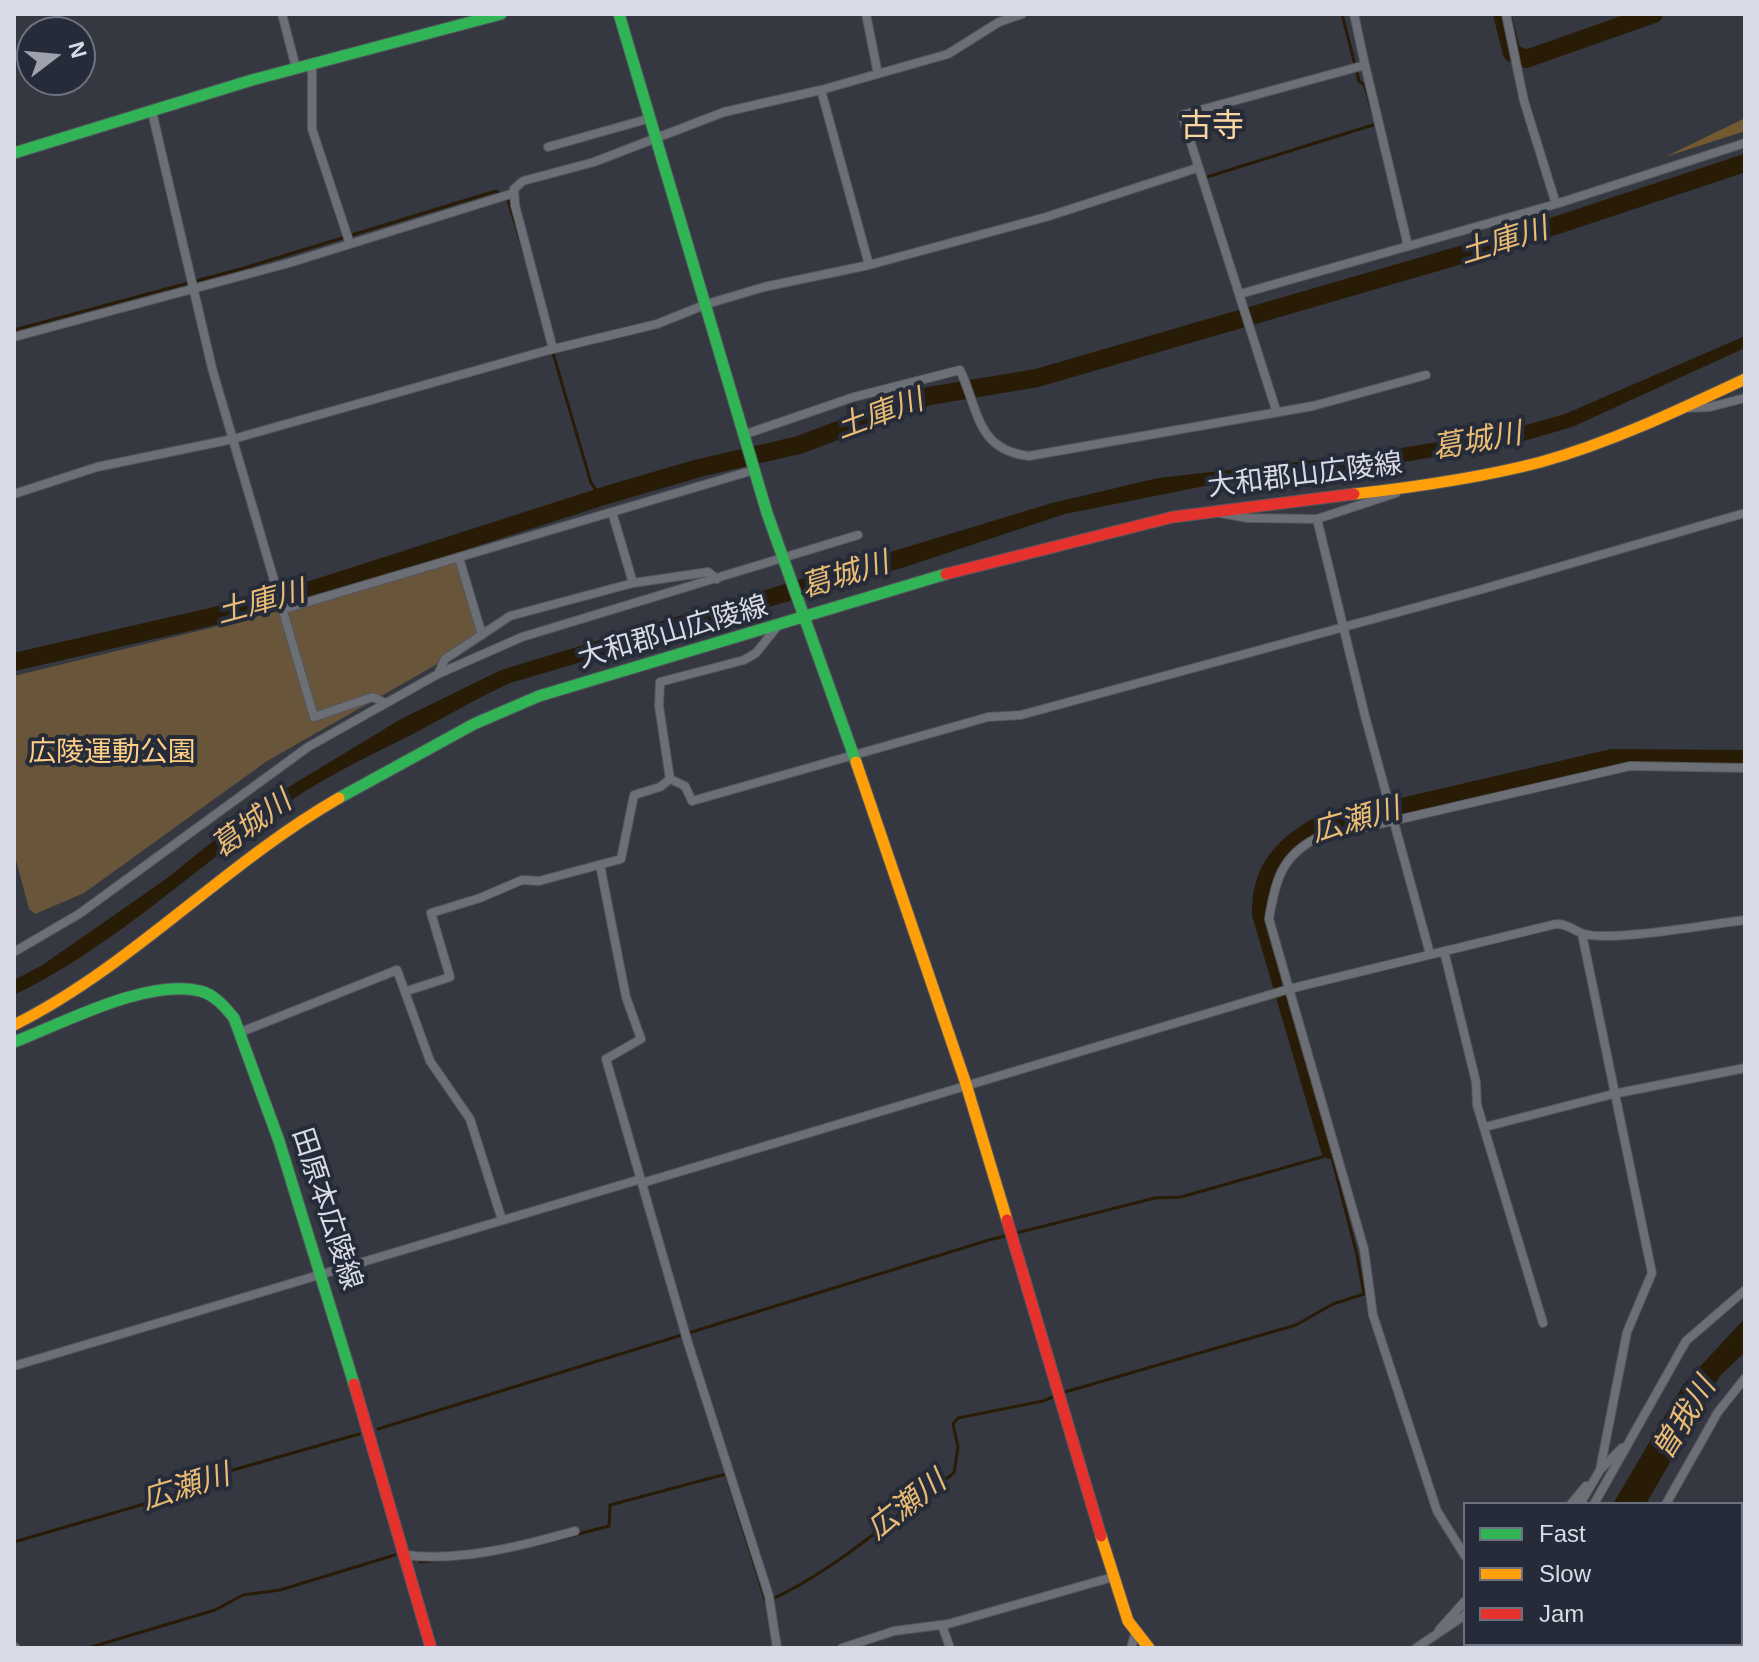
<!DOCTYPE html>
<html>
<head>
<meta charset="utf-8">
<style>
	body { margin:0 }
	#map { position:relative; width:1759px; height:1662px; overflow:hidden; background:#353840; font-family:Helvetica,sans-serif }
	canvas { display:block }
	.frame { position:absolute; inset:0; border:16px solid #d8dbe6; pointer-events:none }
	.legend { position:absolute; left:1463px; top:1502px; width:280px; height:144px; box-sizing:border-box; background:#262b3a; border:2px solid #6d717f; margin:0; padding:10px 14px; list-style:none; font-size:24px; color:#d8dbe6 }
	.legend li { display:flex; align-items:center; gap:16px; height:40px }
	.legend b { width:40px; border:2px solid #6d717f }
	.north { position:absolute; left:16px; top:16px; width:80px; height:80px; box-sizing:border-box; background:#262b3a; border:2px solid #6d717f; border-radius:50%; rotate:74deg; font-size:22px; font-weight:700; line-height:32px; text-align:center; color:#d8dbe6 }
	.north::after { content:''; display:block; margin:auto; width:28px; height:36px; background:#9fa2ac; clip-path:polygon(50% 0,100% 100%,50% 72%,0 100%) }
</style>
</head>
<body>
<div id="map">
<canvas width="1759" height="1662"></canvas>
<div class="frame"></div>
<ul class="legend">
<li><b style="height:10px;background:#30b455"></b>Fast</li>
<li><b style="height:10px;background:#ff9f0a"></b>Slow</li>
<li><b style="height:10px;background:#e5322d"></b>Jam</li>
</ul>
<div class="north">N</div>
</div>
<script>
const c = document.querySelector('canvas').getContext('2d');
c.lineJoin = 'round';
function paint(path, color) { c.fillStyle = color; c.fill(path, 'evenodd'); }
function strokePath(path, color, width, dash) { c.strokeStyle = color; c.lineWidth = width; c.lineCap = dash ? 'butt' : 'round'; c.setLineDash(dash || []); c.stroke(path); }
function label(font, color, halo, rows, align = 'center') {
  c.font = font + ' Helvetica,"Noto Sans JP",sans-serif'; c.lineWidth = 8; c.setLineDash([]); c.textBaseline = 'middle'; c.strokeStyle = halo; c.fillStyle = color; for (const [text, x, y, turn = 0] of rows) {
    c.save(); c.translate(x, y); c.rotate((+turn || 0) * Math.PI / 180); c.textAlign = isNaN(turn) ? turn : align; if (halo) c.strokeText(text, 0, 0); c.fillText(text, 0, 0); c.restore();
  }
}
paint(new Path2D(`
	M 459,552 L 488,635 L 267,761 L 84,893 L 35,914 L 29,909 L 14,852 L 14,676 L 284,610 Z`), '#69563a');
paint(new Path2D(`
	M 1745,118 L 1745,131 L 1665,157 Z`), '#725930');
paint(new Path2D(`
	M 1745,336 L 1745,348 L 1572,427 L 1517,443 L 1374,467 L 1225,482 L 1065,514 L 905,567 L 510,683 C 473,700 442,719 407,737 C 360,760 311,784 269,816 C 186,877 107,950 14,995 L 14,980 L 41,966 L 166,879 L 254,808 L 401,719 L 501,670 L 1052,503 L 1158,478 L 1358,455 L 1505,431 L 1565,414 Z
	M 1745,1318 L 1745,1352 L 1720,1376 L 1646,1504 L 1613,1504 L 1683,1385 Z`), '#291c07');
strokePath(new Path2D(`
	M 1342,14 L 1359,81 L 1365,86 L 1373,114
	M 1207,177 L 1376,124 L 1375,121
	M 14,330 L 244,268 L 496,191 L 508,200 L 524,253
	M 553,353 L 591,483 L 598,492 L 610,494
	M 378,1429 L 989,1240 L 1155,1198 L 1181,1197 L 1322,1157 L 1330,1150 L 1357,1255 L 1364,1294 L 1333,1304 L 1296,1325 L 1065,1392 L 1043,1401 L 958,1418 L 953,1424 L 958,1447 L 954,1473 C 892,1517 836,1571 766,1602 L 726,1474 L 610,1505 L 609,1526 L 537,1545
	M 14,1542 L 199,1488 L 219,1474 L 359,1434
	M 420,1562 L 443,1560
	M 88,1648 L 215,1610 L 243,1595 L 280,1590 L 395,1555`), '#291c07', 3);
strokePath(new Path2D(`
	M 1502,14 L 1512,53 L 1526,59 L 1654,14
	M 14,662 L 267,604 L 610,494 L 699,468 L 799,445 L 929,396 L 1037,378 L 1509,241 L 1745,163
	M 1330,1150 L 1261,914 C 1260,872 1280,848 1316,827 L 1612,758 L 1745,759`), '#291c07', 18);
const street = new Path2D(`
	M 282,14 L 296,68
	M 866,14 L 878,74
	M 1506,14 L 1524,101 L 1556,204
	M 312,65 L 312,129 L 350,244
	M 1365,65 L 1408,246
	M 821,90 L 869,265
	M 152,112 L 212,368 L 314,717 L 373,697 L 385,703
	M 548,147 L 651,118
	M 1240,294 L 1556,204 L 1745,143
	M 14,337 L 289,263 L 514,193
	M 553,349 L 515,205 L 514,189 L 523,181 L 594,162 L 724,112 L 821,90 L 948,54 L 999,22 L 1022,14
	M 1685,408 L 1710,407 L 1745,398
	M 1276,410 L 1182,115 L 1365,65 L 1354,14
	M 743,435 L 854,397 L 960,370 C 979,410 976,450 1029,456 L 1313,406 L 1426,375
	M 14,494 L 97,467 L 233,439 L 545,351 L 657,324 L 707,304 L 764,287 L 869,265 L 1046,217 L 1197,168
	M 1220,513 L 1248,518 L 1317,519 L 1365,716 L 1430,954
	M 1317,519 L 1396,493
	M 459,558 L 482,635
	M 633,583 L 612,512 L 754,470
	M 284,609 L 612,512
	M 438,674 L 445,659 L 510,616 L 633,583 L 708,572 L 717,579
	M 670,779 L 685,786 L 692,801 L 988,717 L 1021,715 L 1476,591 L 1745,513
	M 600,865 L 626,997 L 641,1039 L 606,1059 L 688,1343 L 769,1596 L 777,1648
	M 1444,951 L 1476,1082 L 1477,1105 L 1543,1323
	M 14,952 L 79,914 L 308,747 L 438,674 L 522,637 L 858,535
	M 407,991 L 450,977 L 431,913 L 480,898 L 522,880 L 539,881 L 621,859 L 634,795 L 660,787 L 670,779 L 659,706 L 660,682 L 744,660 L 756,653 L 776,628
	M 241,1032 L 397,970 L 430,1061 L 470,1119 L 502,1220
	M 1485,1127 L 1613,1094 L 1745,1068
	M 642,1183 L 1289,989 L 1556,924 C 1570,924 1573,931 1584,934 C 1615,942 1709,924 1745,920
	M 14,1366 L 641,1179
	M 1600,1470 L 1622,1448
	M 1571,1504 L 1586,1486
	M 1580,1504 L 1600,1470 L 1627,1332 L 1652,1273 L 1582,934
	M 1594,1504 L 1686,1341 L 1745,1290
	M 1666,1504 L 1718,1412 L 1745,1378
	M 405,1555 C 459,1562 522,1546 575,1531
	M 1465,1556 L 1437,1511 L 1373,1315 L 1364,1249 L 1269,919 C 1275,882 1281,857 1315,839 L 1630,766 L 1745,768
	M 942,1625 L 950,1648
	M 1439,1630 L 1465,1601
	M 1741,1634 L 1745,1633
	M 1649,1644 L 1651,1648
	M 14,1646 L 16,1648
	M 842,1648 L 894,1631 L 948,1624 L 1113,1577
	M 1131,1648 L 1136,1631
	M 1416,1648 L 1465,1615
	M 1537,1648 L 1542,1644
	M 1693,1648 L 1706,1644`);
const fast = new Path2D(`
	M 619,14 L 767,513 L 856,762
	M 14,153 L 252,80 L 501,14
	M 339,798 L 474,724 L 539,696 L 946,574
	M 14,1042 C 64,1023 147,978 200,991 C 214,994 225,1007 234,1018 L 279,1141 L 354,1384`);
const slow = new Path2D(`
	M 1354,494 C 1416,487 1480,478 1541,462 C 1612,442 1679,410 1745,379
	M 856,762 L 966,1084 L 1007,1220
	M 14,1025 C 132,966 224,864 339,798
	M 1101,1536 L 1128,1621 L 1149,1648`);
const jam = new Path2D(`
	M 946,574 L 1173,517 L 1354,494
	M 1007,1220 L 1101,1536
	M 354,1384 L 431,1648`);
strokePath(street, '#52555c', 10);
strokePath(fast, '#52555c', 13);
strokePath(slow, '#52555c', 13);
strokePath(jam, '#52555c', 13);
strokePath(street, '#6c6f76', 8);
strokePath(fast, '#30b455', 11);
strokePath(slow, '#ff9f0a', 11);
strokePath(jam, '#e5322d', 11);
label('28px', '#d8dbe6', '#262b3a', [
	["大和郡山広陵線",1305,476,-7],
	["大和郡山広陵線",673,633,-16],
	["田原本広陵線",326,1209,72]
]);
label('28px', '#fece85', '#262b3a', [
	["広陵運動公園",112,753]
]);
label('italic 30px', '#eabb72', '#262b3a', [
	["土庫川",1504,242,-17],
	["土庫川",880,415,-20],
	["葛城川",1477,442,-10],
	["葛城川",845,576,-17],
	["土庫川",261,603,-15],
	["広瀬川",1356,821,-16],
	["葛城川",252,825,-36],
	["曽我川",1685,1419,-58],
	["広瀬川",186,1488,-17],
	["広瀬川",907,1506,-38]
]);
label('32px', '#f9d59f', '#262b3a', [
	["古寺",1212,127]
]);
</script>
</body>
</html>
